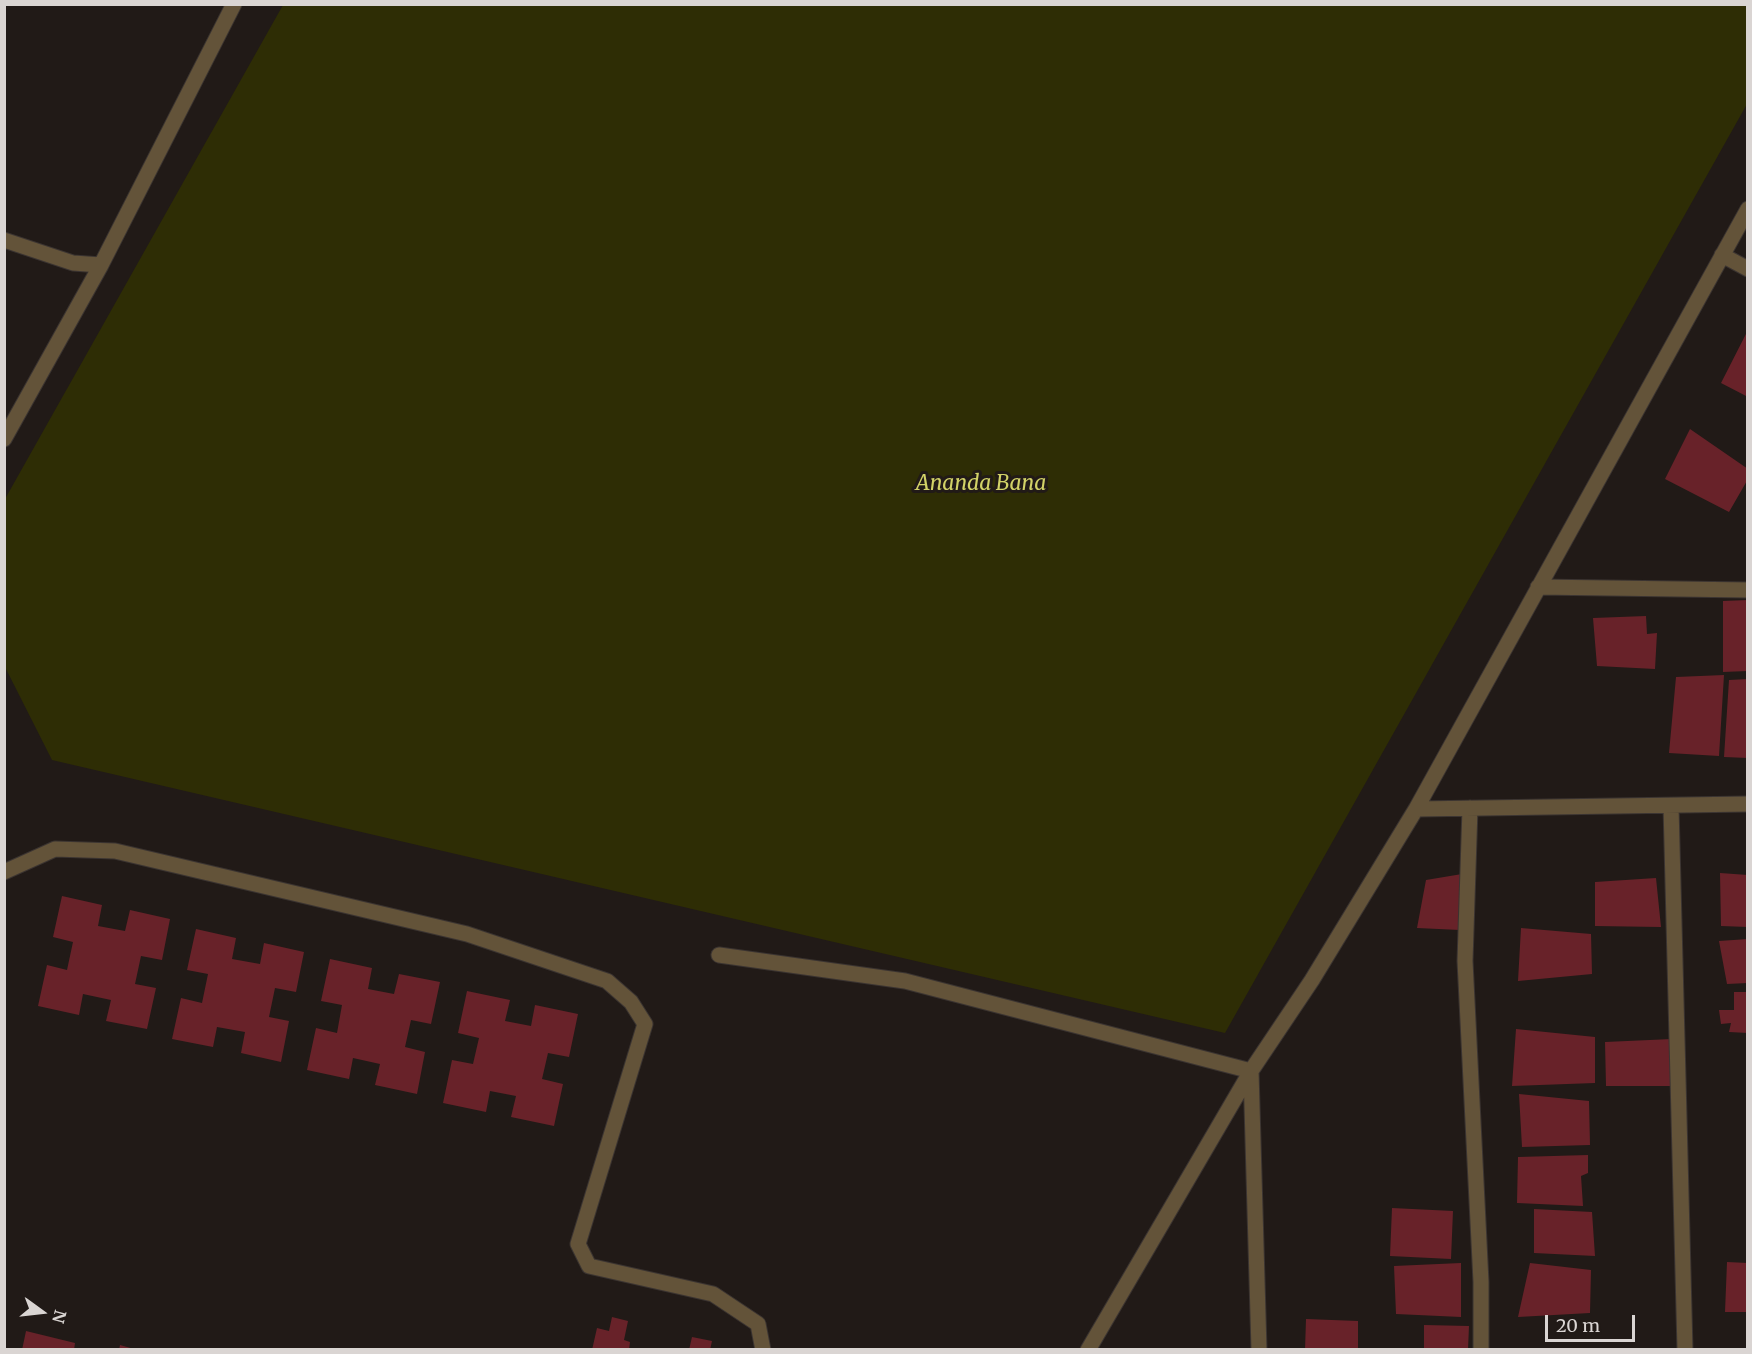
<!DOCTYPE html>
<html>
<head>
<meta charset="utf-8">
<style>
	body { margin:0 }
	#map { position:relative; width:1752px; height:1354px; overflow:hidden; background:#211a17; font-family:Merriweather,serif }
	canvas { display:block }
	.frame { position:absolute; inset:0; border:6px solid #dad5d3; pointer-events:none }
	.north { position:absolute; left:12px; top:1282px; width:60px; height:60px; -webkit-text-stroke:4px #211a17; paint-order:stroke; rotate:105deg; font-size:16px; font-weight:700; line-height:24px; text-align:center; color:#dad5d3 }
	.north::after { content:''; display:block; margin:auto; width:21px; height:27px; background:#dad5d3; clip-path:polygon(50% 0,100% 100%,50% 72%,0 100%) }
	.scale { position:absolute; left:1545px; top:1315px; width:90px; height:27px; box-sizing:border-box; border:3px solid #dad5d3; border-top:0; padding-left:8px; font-size:18px; line-height:21px; white-space:nowrap; color:#dad5d3; -webkit-text-stroke:4px #211a17; paint-order:stroke }
</style>
</head>
<body>
<div id="map">
<canvas width="1752" height="1354"></canvas>
<div class="frame"></div>
<div class="north">N</div>
<div class="scale">20 m</div>
</div>
<script>
const c = document.querySelector('canvas').getContext('2d');
c.lineJoin = 'round';
function paint(path, color) { c.fillStyle = color; c.fill(path, 'evenodd'); }
function strokePath(path, color, width, dash) { c.strokeStyle = color; c.lineWidth = width; c.lineCap = dash ? 'butt' : 'round'; c.setLineDash(dash || []); c.stroke(path); }
function label(font, color, halo, rows, align = 'center') {
  c.font = font + ' Merriweather,serif'; c.lineWidth = 6; c.setLineDash([]); c.textBaseline = 'middle'; c.strokeStyle = halo; c.fillStyle = color; for (const [text, x, y, turn = 0] of rows) {
    c.save(); c.translate(x, y); c.rotate((+turn || 0) * Math.PI / 180); c.textAlign = isNaN(turn) ? turn : align; if (halo) c.strokeText(text, 0, 0); c.fillText(text, 0, 0); c.restore();
  }
}
paint(new Path2D(`
	M 283,5 L 1747,5 L 1747,104 L 1225,1033 L 52,760 L 5,667 L 5,499 Z`), '#2e2d05');
paint(new Path2D(`
	M 1748,330 L 1748,397 L 1721,383 Z
	M 1690,429 L 1748,469 L 1748,479 L 1729,512 L 1665,479 Z
	M 1748,600 L 1748,671 L 1723,672 L 1723,601 Z
	M 1646,616 L 1647,634 L 1657,633 L 1655,669 L 1597,666 L 1593,618 Z
	M 1724,675 L 1719,756 L 1669,753 L 1676,677 Z
	M 1748,679 L 1748,758 L 1724,757 L 1729,680 Z
	M 1720,873 L 1748,875 L 1748,927 L 1721,926 Z
	M 1462,874 L 1460,930 L 1417,928 L 1426,880 Z
	M 1656,878 L 1661,927 L 1595,926 L 1595,882 Z
	M 62,896 L 102,905 L 98,926 L 125,931 L 130,910 L 170,919 L 162,960 L 141,956 L 135,984 L 156,988 L 147,1029 L 106,1021 L 111,1000 L 83,994 L 79,1015 L 38,1006 L 47,965 L 67,970 L 73,942 L 53,937 Z
	M 1521,928 L 1591,934 L 1592,974 L 1518,981 Z
	M 196,929 L 236,938 L 232,959 L 260,964 L 264,943 L 304,952 L 296,992 L 275,988 L 269,1017 L 289,1021 L 281,1062 L 241,1053 L 245,1032 L 217,1027 L 213,1047 L 172,1039 L 181,998 L 202,1003 L 208,974 L 187,970 Z
	M 1748,939 L 1748,983 L 1727,984 L 1719,941 Z
	M 330,959 L 372,968 L 368,989 L 394,994 L 399,974 L 440,982 L 431,1024 L 411,1020 L 405,1047 L 425,1052 L 417,1094 L 375,1085 L 380,1064 L 353,1058 L 349,1079 L 307,1070 L 316,1028 L 337,1033 L 342,1005 L 321,1001 Z
	M 467,991 L 510,1000 L 505,1021 L 531,1026 L 535,1005 L 578,1014 L 569,1057 L 548,1053 L 542,1079 L 563,1084 L 554,1126 L 511,1117 L 516,1096 L 490,1091 L 486,1112 L 443,1103 L 452,1060 L 473,1064 L 479,1038 L 458,1033 Z
	M 1734,992 L 1748,992 L 1748,1033 L 1729,1032 L 1731,1023 L 1721,1024 L 1719,1010 L 1734,1010 Z
	M 1516,1029 L 1595,1037 L 1595,1083 L 1512,1086 Z
	M 1672,1039 L 1673,1086 L 1606,1086 L 1605,1042 Z
	M 1519,1094 L 1589,1101 L 1590,1145 L 1522,1147 Z
	M 1588,1155 L 1588,1173 L 1581,1176 L 1583,1206 L 1517,1203 L 1518,1157 Z
	M 1392,1208 L 1453,1211 L 1451,1259 L 1390,1256 Z
	M 1534,1209 L 1592,1212 L 1595,1256 L 1534,1253 Z
	M 1727,1262 L 1748,1263 L 1748,1312 L 1725,1312 Z
	M 1461,1263 L 1461,1317 L 1396,1314 L 1394,1266 Z
	M 1530,1263 L 1591,1270 L 1590,1313 L 1518,1317 Z
	M 612,1317 L 628,1321 L 624,1340 L 630,1342 L 629,1350 L 592,1350 L 597,1328 L 609,1331 Z
	M 1306,1319 L 1358,1321 L 1358,1350 L 1305,1350 Z
	M 1424,1325 L 1469,1326 L 1468,1350 L 1424,1350 Z
	M 26,1331 L 75,1343 L 74,1350 L 22,1350 Z
	M 692,1337 L 712,1341 L 710,1350 L 689,1350 Z
	M 120,1345 L 134,1349 L 134,1350 L 119,1350 Z`), '#682229');
const minor = new Path2D(`
	M 4,240 L 73,263 L 101,265
	M 1722,255 L 1748,269
	M 4,439 L 101,265 L 234,4
	M 1538,587 L 1748,590
	M 1671,806 L 1685,1350
	M 1470,808 L 1465,961 L 1481,1282 L 1481,1350
	M 1416,809 L 1748,804
	M 4,872 L 55,849 L 115,851 L 467,934 L 607,981 L 631,1002 L 645,1024 L 578,1244 L 589,1266 L 713,1294 L 758,1324 L 763,1350
	M 719,955 L 905,981 L 1251,1071 L 1259,1350
	M 1088,1350 L 1251,1071 L 1312,980 L 1416,809 L 1748,209`);
strokePath(minor, '#3b3431', 17);
strokePath(minor, '#635339', 15);
label('italic 21px', '#d2d267', '#211a17', [
	["Ananda Bana",981,484]
]);
</script>
</body>
</html>
